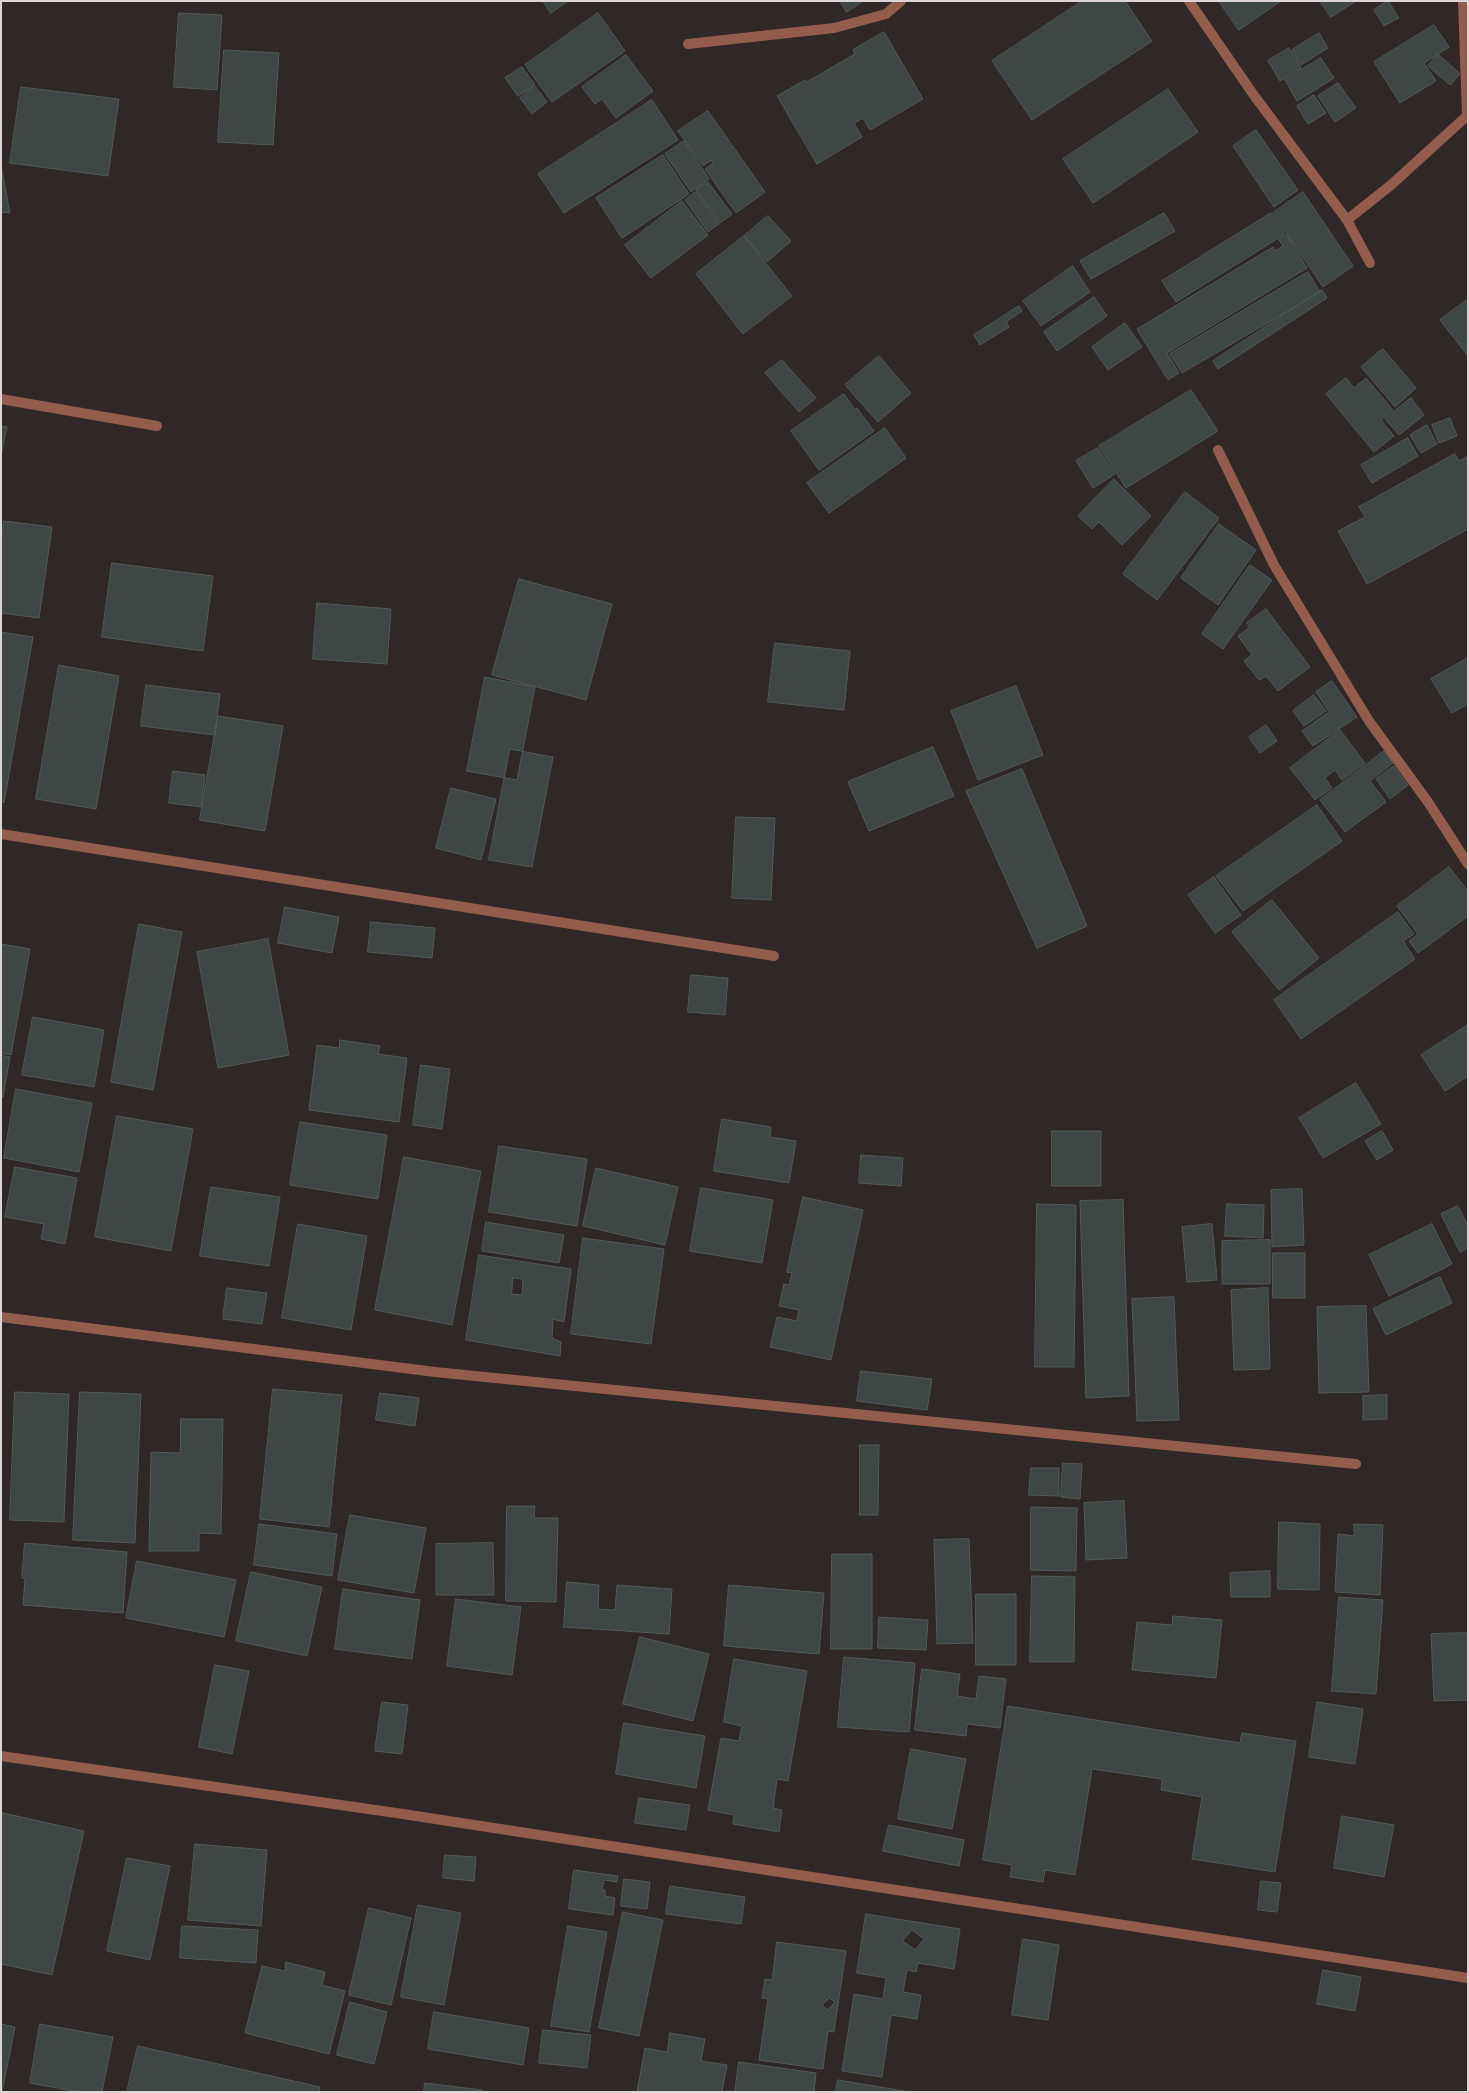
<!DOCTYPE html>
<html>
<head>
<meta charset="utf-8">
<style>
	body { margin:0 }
	#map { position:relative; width:1469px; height:2093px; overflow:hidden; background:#2f2826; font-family:"Titillium Web",sans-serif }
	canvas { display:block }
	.frame { position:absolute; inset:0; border:2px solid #dbd6d5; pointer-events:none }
</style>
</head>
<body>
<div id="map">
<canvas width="1469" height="2093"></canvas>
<div class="frame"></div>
</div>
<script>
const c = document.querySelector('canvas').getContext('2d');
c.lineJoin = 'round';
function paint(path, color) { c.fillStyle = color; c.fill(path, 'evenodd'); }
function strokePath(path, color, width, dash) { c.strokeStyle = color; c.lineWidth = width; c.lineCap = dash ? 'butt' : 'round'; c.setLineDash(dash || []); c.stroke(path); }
const building = new Path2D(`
	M 543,1 L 568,1 L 551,13 Z
	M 840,1 L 863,1 L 847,12 Z
	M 1082,1 L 1125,1 L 1152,41 L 1032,120 L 992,61 Z
	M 1219,1 L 1281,1 L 1239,30 Z
	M 1320,1 L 1356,1 L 1331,17 Z
	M 1388,1 L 1399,18 L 1384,26 L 1374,10 Z
	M 179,13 L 222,15 L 217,90 L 174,87 Z
	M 598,13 L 625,51 L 552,102 L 525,65 Z
	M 1434,25 L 1449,47 L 1424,63 L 1436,81 L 1400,103 L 1374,62 Z
	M 884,32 L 923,99 L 870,130 L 863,118 L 854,123 L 862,137 L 817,164 L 777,96 L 805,80 L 807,82 L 855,54 L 853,50 Z
	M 1319,33 L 1328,48 L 1301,65 L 1292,50 Z
	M 1289,48 L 1301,68 L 1280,81 L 1268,61 Z
	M 224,50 L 279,53 L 273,145 L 218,142 Z
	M 1438,54 L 1460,74 L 1450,85 L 1428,66 Z
	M 626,55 L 653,91 L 616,118 L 602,99 L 595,104 L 582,87 Z
	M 1321,58 L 1334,78 L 1297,101 L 1285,80 Z
	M 522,67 L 535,85 L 518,96 L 505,78 Z
	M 1338,83 L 1356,108 L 1335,122 L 1318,96 Z
	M 535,86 L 547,102 L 532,114 L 520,98 Z
	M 21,87 L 119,99 L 108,176 L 10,163 Z
	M 1168,89 L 1198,132 L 1093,203 L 1063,159 Z
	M 1314,95 L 1326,113 L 1308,124 L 1297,106 Z
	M 652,100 L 678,140 L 564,213 L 538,174 Z
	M 708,111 L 765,192 L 736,213 L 705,169 L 713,163 L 711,160 L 703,166 L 678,131 Z
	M 1256,130 L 1298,190 L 1274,207 L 1233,146 Z
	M 684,141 L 709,179 L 691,192 L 665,154 Z
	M 663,155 L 689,194 L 622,238 L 596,198 Z
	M 1,165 L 10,213 L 1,212 Z
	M 708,182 L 732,214 L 720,223 L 696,190 Z
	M 696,192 L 719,224 L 708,232 L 685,200 Z
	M 1303,192 L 1353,266 L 1323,287 L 1273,213 Z
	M 682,201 L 708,235 L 651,278 L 625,245 Z
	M 1164,213 L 1175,231 L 1091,279 L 1080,261 Z
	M 1271,213 L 1285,234 L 1176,302 L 1162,281 Z
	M 768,216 L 791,241 L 767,262 L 744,236 Z
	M 1287,235 L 1307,268 L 1167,353 L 1179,373 L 1168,380 L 1137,329 L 1273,247 L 1275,251 L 1283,246 L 1279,240 Z
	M 744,236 L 792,296 L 743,334 L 696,274 Z
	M 1073,266 L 1090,292 L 1041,326 L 1023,301 Z
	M 1308,272 L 1320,292 L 1182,373 L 1170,354 Z
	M 1322,290 L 1327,298 L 1218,369 L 1213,361 Z
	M 1094,297 L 1107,316 L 1057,351 L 1044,332 Z
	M 1468,299 L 1468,356 L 1440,320 Z
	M 1019,306 L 1022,311 L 1006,322 L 1009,327 L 980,345 L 974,335 Z
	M 1125,323 L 1142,347 L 1108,370 L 1092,347 Z
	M 1383,349 L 1416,388 L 1395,407 L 1361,367 Z
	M 879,356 L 911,393 L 878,422 L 845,385 Z
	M 782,360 L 816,398 L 799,412 L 765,373 Z
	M 1346,378 L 1354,388 L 1366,378 L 1393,410 L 1381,420 L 1394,436 L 1374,452 L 1326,394 Z
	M 1191,390 L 1218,431 L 1126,488 L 1099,446 Z
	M 844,394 L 855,410 L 857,408 L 874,431 L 819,470 L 791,431 Z
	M 1411,398 L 1424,415 L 1399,435 L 1385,419 Z
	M 1450,418 L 1457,436 L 1439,443 L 1432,425 Z
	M 1427,425 L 1437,444 L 1421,453 L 1410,435 Z
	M 1,426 L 7,427 L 1,455 Z
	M 885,428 L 906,458 L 829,513 L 807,483 Z
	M 1408,438 L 1418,456 L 1372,483 L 1361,465 Z
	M 1098,448 L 1115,474 L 1093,488 L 1076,461 Z
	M 1455,454 L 1459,461 L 1468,456 L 1468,529 L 1367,584 L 1338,531 L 1365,517 L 1359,507 Z
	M 1114,479 L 1151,516 L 1122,545 L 1099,522 L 1092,529 L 1078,516 Z
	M 1185,492 L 1219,518 L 1157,600 L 1123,574 Z
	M 4,521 L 52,527 L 39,618 L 1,613 L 1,540 Z
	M 1219,524 L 1256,550 L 1218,605 L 1181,578 Z
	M 112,563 L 213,576 L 203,651 L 102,637 Z
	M 1250,565 L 1272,580 L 1223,649 L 1202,634 Z
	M 519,579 L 612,604 L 586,700 L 492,675 Z
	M 317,603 L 391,609 L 387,664 L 313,659 Z
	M 1266,609 L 1310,667 L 1278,691 L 1266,676 L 1259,680 L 1244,661 L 1252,655 L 1238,636 L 1250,627 L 1247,623 Z
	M 1,632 L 33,637 L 4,803 L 1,801 Z
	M 775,643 L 850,651 L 844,710 L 768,702 Z
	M 1468,658 L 1468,704 L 1452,713 L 1431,679 Z
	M 59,665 L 119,676 L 96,809 L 36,799 Z
	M 485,677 L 535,687 L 517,780 L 467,771 Z
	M 1332,681 L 1357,717 L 1313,746 L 1302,731 L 1329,712 L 1316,692 Z
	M 146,685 L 220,694 L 215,735 L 141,726 Z
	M 1016,686 L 1043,755 L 978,780 L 951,711 Z
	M 1314,695 L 1326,711 L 1304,726 L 1293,711 Z
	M 218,716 L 283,726 L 265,831 L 200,820 Z
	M 1266,725 L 1277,741 L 1260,753 L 1249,737 Z
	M 1340,730 L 1365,763 L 1342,780 L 1335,770 L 1325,778 L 1332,788 L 1315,800 L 1290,768 Z
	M 933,747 L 954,796 L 869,831 L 848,782 Z
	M 510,749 L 553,757 L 532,867 L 489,860 Z
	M 1384,751 L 1393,763 L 1370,781 L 1386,802 L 1345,832 L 1320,800 Z
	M 1394,766 L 1408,785 L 1390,799 L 1376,779 Z
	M 1022,769 L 1087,926 L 1037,948 L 966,791 Z
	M 173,771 L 205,775 L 201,807 L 169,803 Z
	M 451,788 L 496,799 L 481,860 L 436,848 Z
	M 1317,805 L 1342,841 L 1243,911 L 1216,876 Z
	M 736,817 L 775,818 L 771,900 L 732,898 Z
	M 1449,867 L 1468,891 L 1468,916 L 1418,953 L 1409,941 L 1418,934 L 1397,906 Z
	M 1214,877 L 1241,915 L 1215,933 L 1188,895 Z
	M 1272,900 L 1319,958 L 1279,990 L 1232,932 Z
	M 285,907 L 339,917 L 332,953 L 278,943 Z
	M 1398,912 L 1414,934 L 1403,941 L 1415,959 L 1301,1039 L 1274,1000 Z
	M 371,922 L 435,928 L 432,958 L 368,952 Z
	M 139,924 L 182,932 L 153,1090 L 111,1082 Z
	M 268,939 L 289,1055 L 218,1068 L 197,952 Z
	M 1,944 L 30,949 L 11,1055 L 1,1053 Z
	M 691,975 L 728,978 L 725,1015 L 688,1012 Z
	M 33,1017 L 104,1030 L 94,1087 L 22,1075 Z
	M 1468,1025 L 1468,1076 L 1445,1091 L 1421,1055 Z
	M 340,1040 L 380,1046 L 378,1054 L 407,1058 L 399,1122 L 309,1110 L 317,1045 L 339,1048 Z
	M 1,1055 L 10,1057 L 3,1097 L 1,1097 Z
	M 421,1065 L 450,1069 L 442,1129 L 413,1125 Z
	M 1356,1083 L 1381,1124 L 1323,1158 L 1299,1118 Z
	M 16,1089 L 92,1103 L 79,1172 L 4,1158 Z
	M 117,1116 L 193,1129 L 171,1251 L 95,1237 Z
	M 722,1119 L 771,1127 L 770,1137 L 796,1141 L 789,1183 L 714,1171 Z
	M 300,1122 L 387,1135 L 378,1199 L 290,1185 Z
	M 1052,1131 L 1101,1131 L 1101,1186 L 1052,1186 Z
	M 1382,1131 L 1393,1150 L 1377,1160 L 1365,1141 Z
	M 499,1146 L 587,1159 L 577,1226 L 489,1212 Z
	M 861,1155 L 903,1158 L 901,1186 L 859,1183 Z
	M 404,1157 L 481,1171 L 452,1325 L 375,1310 Z
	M 15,1167 L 77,1178 L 65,1244 L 41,1239 L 44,1224 L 5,1217 Z
	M 596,1168 L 678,1187 L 665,1245 L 583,1226 Z
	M 211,1187 L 280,1197 L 269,1266 L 200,1256 Z
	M 701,1188 L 773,1200 L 762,1263 L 690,1251 Z
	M 1302,1189 L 1304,1245 L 1272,1247 L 1271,1190 Z
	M 803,1197 L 863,1210 L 831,1360 L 770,1347 L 777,1317 L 797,1321 L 799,1310 L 779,1306 L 784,1284 L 789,1285 L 792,1273 L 787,1272 Z
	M 1123,1200 L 1129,1396 L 1086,1398 L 1080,1201 Z
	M 1037,1204 L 1076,1205 L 1074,1367 L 1035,1367 Z
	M 1227,1204 L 1264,1205 L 1263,1238 L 1225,1236 Z
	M 1458,1206 L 1468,1226 L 1468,1248 L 1460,1252 L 1441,1214 Z
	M 486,1222 L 564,1235 L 559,1263 L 482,1251 Z
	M 298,1224 L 367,1236 L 351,1330 L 282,1318 Z
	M 1212,1224 L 1217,1280 L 1187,1282 L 1182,1227 Z
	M 1432,1224 L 1452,1264 L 1389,1296 L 1369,1255 Z
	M 583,1238 L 664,1249 L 651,1344 L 571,1334 Z
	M 1270,1240 L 1270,1284 L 1222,1284 L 1222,1241 Z
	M 1273,1253 L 1305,1253 L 1305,1298 L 1273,1298 Z
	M 479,1255 L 571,1269 L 564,1322 L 553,1319 L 552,1338 L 561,1342 L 560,1356 L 466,1340 ZM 513,1278 L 523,1279 L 522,1295 L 512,1294 Z
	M 1440,1277 L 1452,1303 L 1386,1335 L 1373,1309 Z
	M 227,1288 L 267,1293 L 262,1324 L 223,1319 Z
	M 1268,1288 L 1270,1369 L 1234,1370 L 1231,1290 Z
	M 1174,1297 L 1179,1420 L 1137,1421 L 1132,1299 Z
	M 1366,1306 L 1369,1392 L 1319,1393 L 1317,1307 Z
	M 861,1371 L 932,1379 L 927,1410 L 857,1401 Z
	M 273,1389 L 342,1395 L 329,1527 L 260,1519 Z
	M 15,1392 L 69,1394 L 64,1522 L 10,1520 Z
	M 80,1392 L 141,1394 L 135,1543 L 73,1540 Z
	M 380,1393 L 419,1398 L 415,1426 L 376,1420 Z
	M 1387,1395 L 1387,1419 L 1363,1420 L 1363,1396 Z
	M 181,1419 L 223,1419 L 221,1534 L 199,1533 L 199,1551 L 149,1551 L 151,1452 L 180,1453 Z
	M 860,1445 L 879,1445 L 878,1515 L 860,1515 Z
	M 1063,1463 L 1082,1464 L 1080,1499 L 1061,1497 Z
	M 1031,1468 L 1059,1468 L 1059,1496 L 1029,1495 Z
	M 1124,1501 L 1127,1558 L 1086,1560 L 1084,1503 Z
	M 507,1506 L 535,1506 L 534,1518 L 558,1518 L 556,1602 L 506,1601 Z
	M 1031,1507 L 1077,1508 L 1076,1571 L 1031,1570 Z
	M 350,1515 L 426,1528 L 414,1593 L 338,1580 Z
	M 1279,1522 L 1320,1524 L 1319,1590 L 1278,1589 Z
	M 259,1524 L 337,1534 L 332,1576 L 254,1565 Z
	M 1354,1524 L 1383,1525 L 1380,1595 L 1335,1592 L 1338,1534 L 1354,1536 Z
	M 969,1539 L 973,1643 L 937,1644 L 934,1540 Z
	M 25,1543 L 127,1552 L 123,1613 L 23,1605 L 25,1579 L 22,1578 Z
	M 493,1543 L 494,1595 L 436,1595 L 436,1544 Z
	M 832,1554 L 872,1554 L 872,1649 L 831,1649 Z
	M 137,1561 L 236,1580 L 224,1637 L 126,1618 Z
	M 1270,1571 L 1270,1597 L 1231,1597 L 1230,1573 Z
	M 251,1572 L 322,1587 L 307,1656 L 236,1641 Z
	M 1032,1576 L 1075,1577 L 1074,1662 L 1030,1662 Z
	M 567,1582 L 599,1585 L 598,1609 L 615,1610 L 617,1585 L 672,1589 L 669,1634 L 564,1627 Z
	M 729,1585 L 824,1593 L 819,1654 L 724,1646 Z
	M 343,1589 L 420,1600 L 412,1659 L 335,1649 Z
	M 976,1594 L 1016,1594 L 1016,1665 L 976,1665 Z
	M 1339,1597 L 1383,1600 L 1376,1694 L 1332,1691 Z
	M 456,1599 L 521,1607 L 512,1675 L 447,1666 Z
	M 1173,1616 L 1222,1620 L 1216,1678 L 1132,1670 L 1137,1622 L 1172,1625 Z
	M 879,1617 L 928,1620 L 926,1650 L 878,1648 Z
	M 1468,1633 L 1468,1700 L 1434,1701 L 1431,1634 Z
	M 640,1637 L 709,1654 L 693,1721 L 623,1704 Z
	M 844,1657 L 915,1663 L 909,1732 L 838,1727 Z
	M 734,1659 L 807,1671 L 788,1781 L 777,1779 L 773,1808 L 782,1810 L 779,1832 L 733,1824 L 734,1815 L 708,1810 L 721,1738 L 739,1741 L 742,1726 L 724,1722 Z
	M 215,1665 L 249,1671 L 232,1754 L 199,1747 Z
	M 922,1669 L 960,1674 L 957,1696 L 976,1699 L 979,1676 L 1006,1679 L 1000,1728 L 967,1724 L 966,1736 L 915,1730 Z
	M 382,1702 L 408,1705 L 402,1754 L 375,1751 Z
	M 1317,1702 L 1363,1709 L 1355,1764 L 1309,1757 Z
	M 1008,1706 L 1240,1743 L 1242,1733 L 1296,1741 L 1275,1872 L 1192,1859 L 1202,1797 L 1161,1790 L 1162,1779 L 1092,1769 L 1075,1875 L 1045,1870 L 1043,1882 L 1010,1877 L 1012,1865 L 983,1860 Z
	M 624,1723 L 705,1736 L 696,1788 L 616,1774 Z
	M 911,1749 L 966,1759 L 952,1829 L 898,1819 Z
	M 639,1798 L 690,1805 L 686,1830 L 635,1823 Z
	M 3,1813 L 84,1831 L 52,1975 L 1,1964 L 1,1822 Z
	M 1342,1816 L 1394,1825 L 1384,1877 L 1334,1868 Z
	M 889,1825 L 964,1840 L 959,1866 L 883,1851 Z
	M 195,1844 L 267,1850 L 261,1926 L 188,1920 Z
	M 445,1855 L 476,1857 L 474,1881 L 443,1878 Z
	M 127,1858 L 170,1866 L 150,1960 L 107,1951 Z
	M 574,1870 L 618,1876 L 617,1882 L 604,1880 L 602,1890 L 605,1890 L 605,1896 L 615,1898 L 613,1915 L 569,1909 Z
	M 624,1879 L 650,1882 L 647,1909 L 621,1906 Z
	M 1261,1881 L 1281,1883 L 1277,1912 L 1258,1910 Z
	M 670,1886 L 745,1897 L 741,1924 L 666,1914 Z
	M 418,1905 L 461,1913 L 444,2005 L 401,1997 Z
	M 369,1908 L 411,1918 L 391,2005 L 349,1995 Z
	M 623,1912 L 663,1920 L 639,2036 L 599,2028 Z
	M 866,1914 L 960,1929 L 954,1969 L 918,1963 L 916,1972 L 907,1970 L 903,1992 L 921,1995 L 917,2019 L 891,2015 L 882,2077 L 842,2071 L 854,1994 L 883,1999 L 886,1978 L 857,1973 ZM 912,1930 L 924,1939 L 915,1950 L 903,1941 Z
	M 182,1926 L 258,1930 L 256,1963 L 180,1958 Z
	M 568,1926 L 607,1932 L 589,2032 L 551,2026 Z
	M 1023,1939 L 1059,1945 L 1048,2020 L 1012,2015 Z
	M 777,1942 L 846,1951 L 834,2032 L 828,2031 L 823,2069 L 759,2060 L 768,1999 L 762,1998 L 765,1979 L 772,1980 ZM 829,1998 L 835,2002 L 828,2010 L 822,2006 Z
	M 286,1962 L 325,1972 L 322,1985 L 345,1991 L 329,2054 L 245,2033 L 262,1966 L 285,1971 Z
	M 1323,1970 L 1361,1977 L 1355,2011 L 1317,2004 Z
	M 350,2002 L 387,2012 L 374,2064 L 337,2055 Z
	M 434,2012 L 529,2028 L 523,2065 L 428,2049 Z
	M 1,2024 L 15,2027 L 2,2092 L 1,2092 Z
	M 40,2024 L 113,2037 L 102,2092 L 79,2092 L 30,2083 Z
	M 543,2030 L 591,2035 L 587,2068 L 539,2063 Z
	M 670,2033 L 705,2039 L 701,2061 L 727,2065 L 722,2092 L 637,2092 L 645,2048 L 667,2052 Z
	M 138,2046 L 320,2087 L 319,2092 L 127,2092 Z
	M 739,2062 L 816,2073 L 814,2092 L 735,2092 Z
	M 838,2080 L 910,2092 L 836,2092 Z
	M 425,2083 L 482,2090 L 482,2092 L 424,2092 Z`);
paint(building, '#3e4745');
strokePath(building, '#525a59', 1);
strokePath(new Path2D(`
	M 1189,1 L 1253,94 L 1347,220 L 1391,185 L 1468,115
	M 1463,1 L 1467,115
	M 688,44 L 834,28 L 886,14 L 901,1
	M 1347,220 L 1370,263
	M 1,399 L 157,426
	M 1218,450 L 1274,565 L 1369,721 L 1428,802 L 1468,864
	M 1,834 L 774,956
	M 1,1317 L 435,1372 L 1356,1464
	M 1,1756 L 403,1814 L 1468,1978`), '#935c4c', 10);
</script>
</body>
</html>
